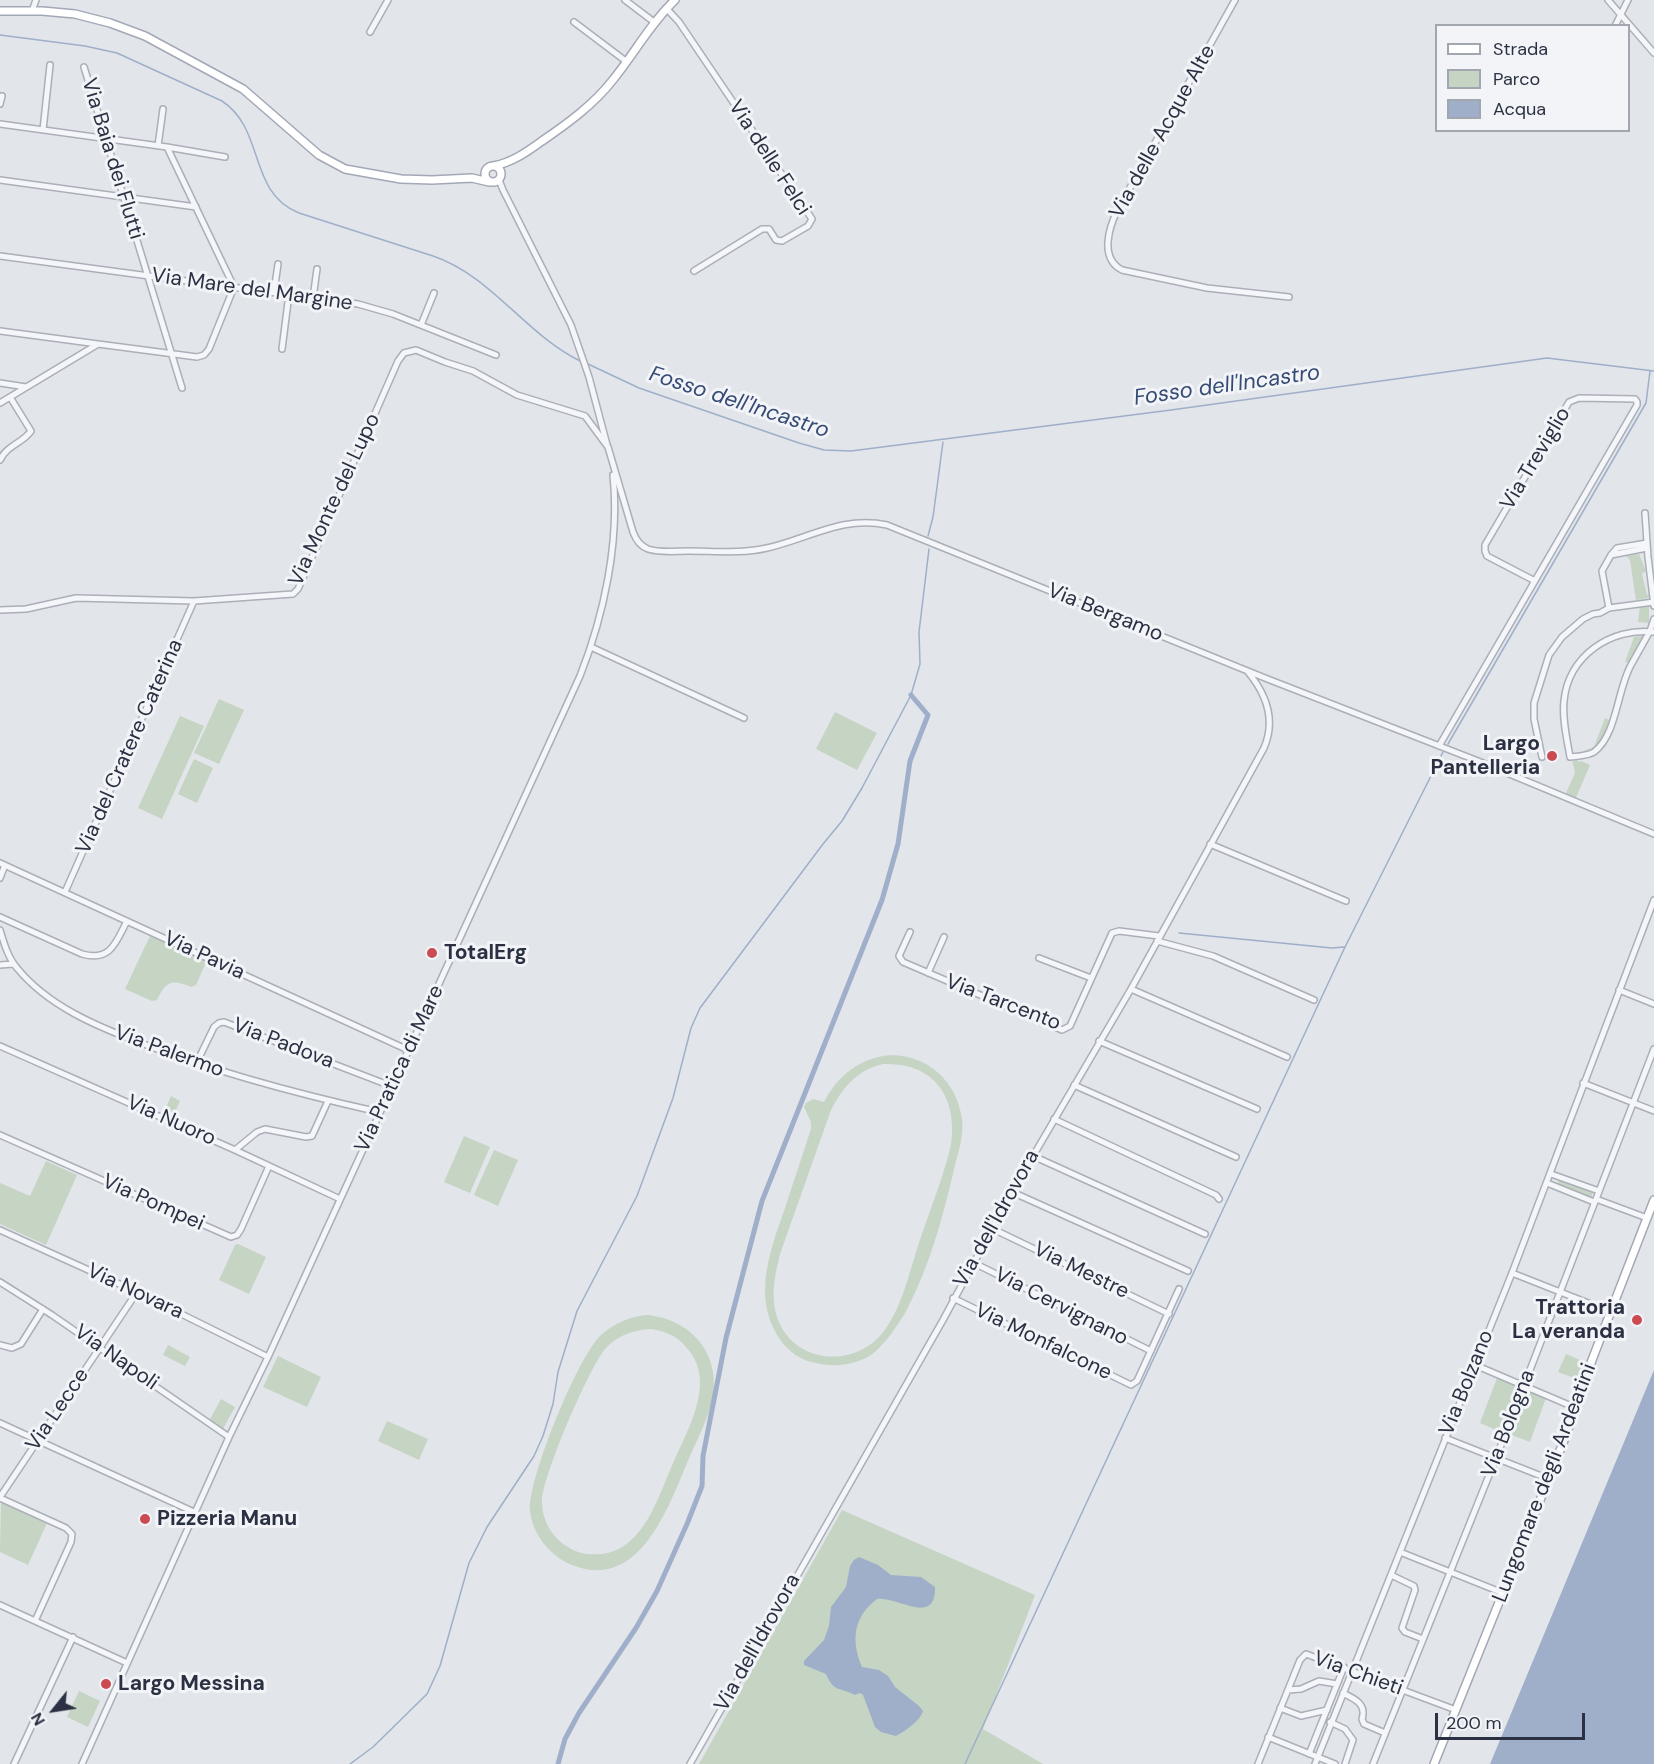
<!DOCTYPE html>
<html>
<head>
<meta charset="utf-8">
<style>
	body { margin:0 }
	#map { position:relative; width:1654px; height:1764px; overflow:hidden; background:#e2e5ea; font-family:"DM Sans",sans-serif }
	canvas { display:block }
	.legend { position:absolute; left:1435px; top:24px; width:195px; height:108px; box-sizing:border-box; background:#f2f4f8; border:2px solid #a2a6af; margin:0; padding:8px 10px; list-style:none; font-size:18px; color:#2b3142 }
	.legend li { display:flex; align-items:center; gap:12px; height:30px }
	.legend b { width:30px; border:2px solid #a2a6af }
	.north { position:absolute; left:24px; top:1680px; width:60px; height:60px; -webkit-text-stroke:4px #f2f4f8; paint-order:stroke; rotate:240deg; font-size:16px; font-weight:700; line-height:24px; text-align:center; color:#2b3142 }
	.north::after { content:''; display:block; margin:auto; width:21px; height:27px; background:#2b3142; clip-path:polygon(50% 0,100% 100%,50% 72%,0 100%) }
	.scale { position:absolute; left:1435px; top:1713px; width:150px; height:27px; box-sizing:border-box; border:3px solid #2b3142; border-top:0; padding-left:8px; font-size:18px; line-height:21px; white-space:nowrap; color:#2b3142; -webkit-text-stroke:4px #f2f4f8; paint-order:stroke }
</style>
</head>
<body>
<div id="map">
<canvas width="1654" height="1764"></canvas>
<ul class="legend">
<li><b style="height:8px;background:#fff"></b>Strada</li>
<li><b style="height:16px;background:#c6d4c4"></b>Parco</li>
<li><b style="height:16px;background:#9fafc9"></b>Acqua</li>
</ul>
<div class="north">N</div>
<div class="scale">200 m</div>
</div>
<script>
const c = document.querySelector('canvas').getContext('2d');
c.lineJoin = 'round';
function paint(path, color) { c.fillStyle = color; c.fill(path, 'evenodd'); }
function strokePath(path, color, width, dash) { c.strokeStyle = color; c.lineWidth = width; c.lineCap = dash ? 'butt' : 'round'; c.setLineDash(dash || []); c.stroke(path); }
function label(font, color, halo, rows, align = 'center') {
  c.font = font + ' "DM Sans",sans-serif'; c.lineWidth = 6; c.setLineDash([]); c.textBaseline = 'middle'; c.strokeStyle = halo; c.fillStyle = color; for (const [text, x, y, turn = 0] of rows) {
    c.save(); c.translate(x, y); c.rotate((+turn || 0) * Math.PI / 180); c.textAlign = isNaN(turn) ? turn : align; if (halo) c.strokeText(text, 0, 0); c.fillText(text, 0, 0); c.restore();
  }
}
paint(new Path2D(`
	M 1639,554 L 1646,571 L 1642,574 L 1647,595 L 1650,596 L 1648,598 L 1636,600 L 1630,560 L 1626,556 Z
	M 1640,605 L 1652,605 L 1653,606 L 1649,606 L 1649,623 L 1638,622 Z
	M 1643,636 L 1643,641 L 1629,663 L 1625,662 L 1634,637 Z
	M 219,699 L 244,710 L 219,764 L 194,753 Z
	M 835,712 L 877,733 L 857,770 L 816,749 Z
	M 180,716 L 204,726 L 162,819 L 138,808 Z
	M 1605,718 L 1609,720 C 1605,735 1600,750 1583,753 L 1583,751 L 1594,747 Z
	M 1577,758 L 1578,762 L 1581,761 L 1590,765 L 1575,800 L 1565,795 L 1575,773 L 1572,759 Z
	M 194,759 L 213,768 L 197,803 L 178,794 Z
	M 150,936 L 207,960 L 196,985 L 191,987 C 172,979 166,981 157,1000 L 152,1001 L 125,989 Z
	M 892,1055 C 929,1056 957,1082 962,1119 C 964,1136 958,1153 954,1169 C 943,1218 928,1271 904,1315 C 896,1327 887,1341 876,1351 C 859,1366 832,1368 811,1362 C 781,1354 765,1320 765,1291 C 765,1264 775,1236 784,1211 C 793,1184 802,1156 811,1129 L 811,1122 L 804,1107 L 806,1103 L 813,1099 L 824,1102 C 838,1075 861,1057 892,1055 ZM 883,1064 C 934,1062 958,1097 951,1145 C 943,1179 929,1212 918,1246 C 909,1273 902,1307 884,1331 C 856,1369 793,1365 777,1317 C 770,1296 775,1275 780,1254 L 831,1110 C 843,1087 857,1070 883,1064 Z
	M 171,1096 L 180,1101 L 172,1119 L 163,1115 Z
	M 464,1136 L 490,1147 L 470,1193 L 444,1182 Z
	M 494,1150 L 518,1160 L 498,1206 L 474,1195 Z
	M 46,1161 L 77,1175 L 46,1245 L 0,1224 L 0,1183 L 30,1196 Z
	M 1559,1180 L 1593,1192 L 1591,1198 L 1557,1185 Z
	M 238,1244 L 266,1257 L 249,1294 L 219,1280 L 235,1245 Z
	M 646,1315 C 689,1318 720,1352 713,1395 C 709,1419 696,1441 687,1463 C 668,1508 639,1592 572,1565 C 550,1556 532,1534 530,1510 C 528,1479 578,1356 601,1335 C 615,1323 629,1317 646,1315 ZM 651,1329 C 665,1331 677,1336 686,1347 C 717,1380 689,1427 674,1461 C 659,1494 645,1548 603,1554 C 590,1555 578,1554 568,1547 C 552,1538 542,1520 542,1502 C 541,1479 590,1365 606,1348 C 618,1335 634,1330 651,1329 Z
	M 168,1345 L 190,1357 L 185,1366 L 163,1355 Z
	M 1566,1354 L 1587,1363 L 1580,1380 L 1558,1372 Z
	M 278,1356 L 321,1377 L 307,1407 L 263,1387 Z
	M 1497,1378 L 1519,1387 L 1501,1432 L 1480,1423 Z
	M 1525,1390 L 1546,1398 L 1530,1442 L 1509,1434 Z
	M 221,1399 L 235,1407 L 223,1429 L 209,1421 Z
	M 387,1421 L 428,1439 L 419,1460 L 378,1441 Z
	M 1,1502 L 47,1523 L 28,1565 L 0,1552 Z
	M 842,1510 L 1035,1595 L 983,1729 L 1043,1764 L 699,1764 Z
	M 79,1691 L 100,1701 L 88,1727 L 67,1717 Z`), '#c6d4c4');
paint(new Path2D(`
	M 1654,1370 L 1654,1764 L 1490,1764 Z
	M 859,1557 L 878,1565 L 891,1575 L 921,1577 L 935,1587 C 936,1627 897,1596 877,1599 C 853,1617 851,1641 862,1667 L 879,1670 L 888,1676 L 895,1687 L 919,1706 L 923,1711 C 920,1721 905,1731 896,1736 L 881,1732 L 875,1727 L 863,1695 L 860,1693 L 855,1695 C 840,1687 834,1693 826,1674 L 804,1665 L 804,1661 L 824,1640 L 829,1626 L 831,1607 L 846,1587 L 850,1566 L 854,1560 Z`), '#9fafc9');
strokePath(new Path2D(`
	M 0,35 L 85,46 L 117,53 L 222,101 C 266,130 247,192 299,213 L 433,256 C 492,276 525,334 580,361
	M 588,364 L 639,388 L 799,443 L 824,450 L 851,451 L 1171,410 L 1547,358 L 1654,371
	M 928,536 L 933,517 L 943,442
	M 1448,744 L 1646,403 L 1650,371
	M 1179,933 L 1332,948 L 1344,947
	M 350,1764 L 373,1747 L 427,1694 L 440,1666 L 469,1563 L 487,1527 L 534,1456 L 543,1436 L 553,1404 L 558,1372 L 577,1311 L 637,1196 L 673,1098 L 691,1028 L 700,1008 L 823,844 L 842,821 L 862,788 L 911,695 L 920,664 L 919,632 L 929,549
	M 965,1764 L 1345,947 L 1443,752`), '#9fafc9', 1.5);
strokePath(new Path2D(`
	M 558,1764 L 565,1739 L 579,1713 L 636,1628 L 657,1591 L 687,1524 L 702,1486 L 703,1456 L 726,1338 L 762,1201 L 882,900 L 898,844 L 910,761 L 928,715 L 911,695`), '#9fafc9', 5);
const minor = new Path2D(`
	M 625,0 L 654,22
	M 1235,0 L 1118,209 C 1109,227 1099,258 1122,270 L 1207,288 L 1289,297
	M 1608,0 L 1654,53
	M 666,8 L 679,22 L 812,219 L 808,226 L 782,241 L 776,240 L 769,229 L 762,229 L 694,271
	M 32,11 L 36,0
	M 574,22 L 627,62
	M 1615,26 L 1628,0
	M 370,32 L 388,0
	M 84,67 L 182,388
	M 0,104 L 2,96
	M 0,124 L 167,147 L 234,287 L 209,349 L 204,355 L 197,357 L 98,344 L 0,403
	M 43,130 L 50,65
	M 158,146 L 163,109
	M 167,147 L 225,157
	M 0,180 L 196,207
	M 499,180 L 503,190 L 571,325 L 589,377 L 607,445
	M 0,256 L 358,304 L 393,314 L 496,355
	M 274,292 L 278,264
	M 313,298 L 317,269
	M 421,325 L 434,293
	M 0,331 L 98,344
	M 282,349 L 289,294
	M 0,383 L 26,387
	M 0,460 C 7,445 23,443 31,431 L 10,397
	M 1645,513 L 1648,557 L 1654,606
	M 1647,543 L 1617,548 L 1611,555 L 1647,548
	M 1609,608 L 1602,571 L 1611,555
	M 0,610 L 26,609 L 76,598 L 194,601 L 293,594 L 298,589 L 398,361 L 404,353 L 416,350 L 445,362 L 473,371 L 517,395 L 585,416 L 608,447 L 633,532 C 636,540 640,546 648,549 C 660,553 676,551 689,551 C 715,551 741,554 767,548 C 808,539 843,515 887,525 L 1265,678 L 1478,761 L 1654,834
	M 1654,619 L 1650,631 L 1631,665 C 1617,690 1617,735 1594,752 C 1588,756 1577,756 1570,757 C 1567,739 1562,719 1564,701 C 1568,656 1611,627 1654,632
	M 591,647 L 744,718
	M 1439,746 L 1637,405 L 1637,402 L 1635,399 L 1579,398 L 1569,402 L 1485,545 L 1485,551 L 1487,556 L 1535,581
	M 1542,757 L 1534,719 L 1534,703 L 1549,655 L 1562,637 L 1583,619 L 1593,614 L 1600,613 L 1609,608 L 1654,602
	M 1210,844 L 1346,901
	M 0,863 L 408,1050
	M 0,878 L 5,865
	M 65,892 L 194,601
	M 0,917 L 82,954 C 111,962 116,942 127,921
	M 0,930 C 4,943 8,958 17,968 C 48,1006 96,1026 141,1043 C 218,1073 298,1094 379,1112
	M 910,932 L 899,956 L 903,962 L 1062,1030 L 1070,1026 L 1112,933 L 1119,931 L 1159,936
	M 1157,941 L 1213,956 L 1314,1000
	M 1039,958 L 1091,978
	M 0,965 L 13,964
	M 928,973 L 944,937
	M 1131,989 L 1287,1057
	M 1619,990 L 1654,1004
	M 1099,1041 L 1257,1109
	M 0,1046 L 235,1150 L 340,1199
	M 196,1064 L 214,1027 L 219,1023 L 224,1022 L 391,1086
	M 1583,1083 L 1654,1111
	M 1074,1085 L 1236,1157
	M 1054,1119 L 1216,1195 L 1219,1199
	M 0,1135 L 231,1237 L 237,1235 L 241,1229 L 269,1166
	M 235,1150 L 257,1132 L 265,1129 L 306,1137 L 312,1136 L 328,1101
	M 1033,1156 L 1205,1234
	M 1551,1174 L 1599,1191
	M 1547,1183 L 1594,1202
	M 1012,1192 L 1188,1271
	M 1596,1199 L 1647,1218
	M 991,1228 L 1169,1314
	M 0,1230 L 137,1292 L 268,1357
	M 972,1262 L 1151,1351
	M 1512,1273 L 1611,1312
	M 0,1282 L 52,1315 L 229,1437
	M 953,1298 L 1131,1385 L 1137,1381 L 1179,1289
	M 0,1345 L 12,1348 L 21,1344 L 43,1309
	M 1475,1365 L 1576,1408
	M 0,1423 L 196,1513
	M 1445,1438 L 1549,1479
	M 0,1497 L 137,1292
	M 0,1498 L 66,1528 L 72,1534 L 71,1542 L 35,1621
	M 1400,1552 L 1503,1593
	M 1391,1575 L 1414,1586 L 1415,1590 L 1402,1628 L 1405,1632 L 1423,1639
	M 0,1605 L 127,1663
	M 1288,1690 L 1301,1689 L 1319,1681 L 1337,1684
	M 1343,1693 C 1352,1698 1364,1702 1363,1714 C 1362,1723 1361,1716 1364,1724 L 1385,1733
	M 1280,1708 L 1301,1716 L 1327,1710
	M 1330,1722 L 1345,1729 L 1353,1740 L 1345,1764
	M 1268,1737 L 1335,1764
	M 1309,1754 L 1344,1667
	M 14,1764 L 73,1637
	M 82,1764 L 229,1437 L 268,1357 L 580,676 C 604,615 620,541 613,475
	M 690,1764 L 943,1320 L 1012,1192 L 1131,989 L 1264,748 C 1276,720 1267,695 1248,672
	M 1258,1764 L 1300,1660 L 1306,1654 L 1456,1710
	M 1315,1764 L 1512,1273 L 1654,900
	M 1373,1764 L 1496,1458 L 1654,1049`);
const major = new Path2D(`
	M 0,11 L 42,11 L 75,14 L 110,23 L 145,36 L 243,89 L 319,155 L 345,169 L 401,179 L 432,180 L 472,178 L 489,182
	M485 174a8 8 0 1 1 16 0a8 8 0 1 1-16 0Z
	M 493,166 C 511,163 527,152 542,141 C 567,124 593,105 612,81 C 634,54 650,24 675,0
	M 1434,1764 L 1565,1438 L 1592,1360 L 1654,1200`);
strokePath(minor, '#abafb8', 8);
strokePath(major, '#a2a8b6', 10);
strokePath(minor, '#f5f6f9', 5);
strokePath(major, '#fff', 7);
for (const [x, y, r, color] of [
	[1552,756,6,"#ca4c52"],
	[432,953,6,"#ca4c52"],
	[1637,1320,6,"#ca4c52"],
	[145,1519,6,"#ca4c52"],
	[106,1684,6,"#ca4c52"]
]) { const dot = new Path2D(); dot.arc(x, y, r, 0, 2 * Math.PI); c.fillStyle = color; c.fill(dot); strokePath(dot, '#f2f4f8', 2); }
label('21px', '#2b3142', '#f2f4f8', [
	["Via delle Acque Alte",1163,132,-61],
	["Via delle Felci",769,158,57],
	["Via Baia dei Flutti",112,159,73],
	["Via Mare del Margine",252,290,8],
	["Via Treviglio",1536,459,-59],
	["Via Monte del Lupo",335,500,-65],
	["Via Bergamo",1105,613,22],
	["Via del Cratere Caterina",130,747,-66],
	["Via Pavia",204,956,25],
	["Via Tarcento",1003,1003,21],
	["Via Padova",283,1044,21],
	["Via Palermo",169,1052,20],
	["Via Pratica di Mare",400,1069,-65],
	["Via Nuoro",171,1121,24],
	["Via Pompei",153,1203,24],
	["Via dell'Idrovora",997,1219,-61],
	["Via Mestre",1081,1271,26],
	["Via Novara",135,1292,25],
	["Via Cervignano",1061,1307,27],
	["Via Monfalcone",1043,1342,26],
	["Via Napoli",116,1358,35],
	["Via Bolzano",1467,1383,-68],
	["Via Lecce",58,1410,-56],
	["Via Bologna",1509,1424,-69],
	["Lungomare degli Ardeatini",1545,1483,-69],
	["Via dell'Idrovora",758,1643,-61],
	["Via Chieti",1358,1674,20]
]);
label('bold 21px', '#2b3142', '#f2f4f8', [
	["Largo",1540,744,"right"],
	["Pantelleria",1540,768,"right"],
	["TotalErg",444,953],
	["Trattoria",1625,1308,"right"],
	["La veranda",1625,1332,"right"],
	["Pizzeria Manu",157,1519],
	["Largo Messina",118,1684]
], 'left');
label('italic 22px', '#364b75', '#f2f4f8', [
	["Fosso dell'Incastro",1227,386,-8],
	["Fosso dell'Incastro",739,403,18]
]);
</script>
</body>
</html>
